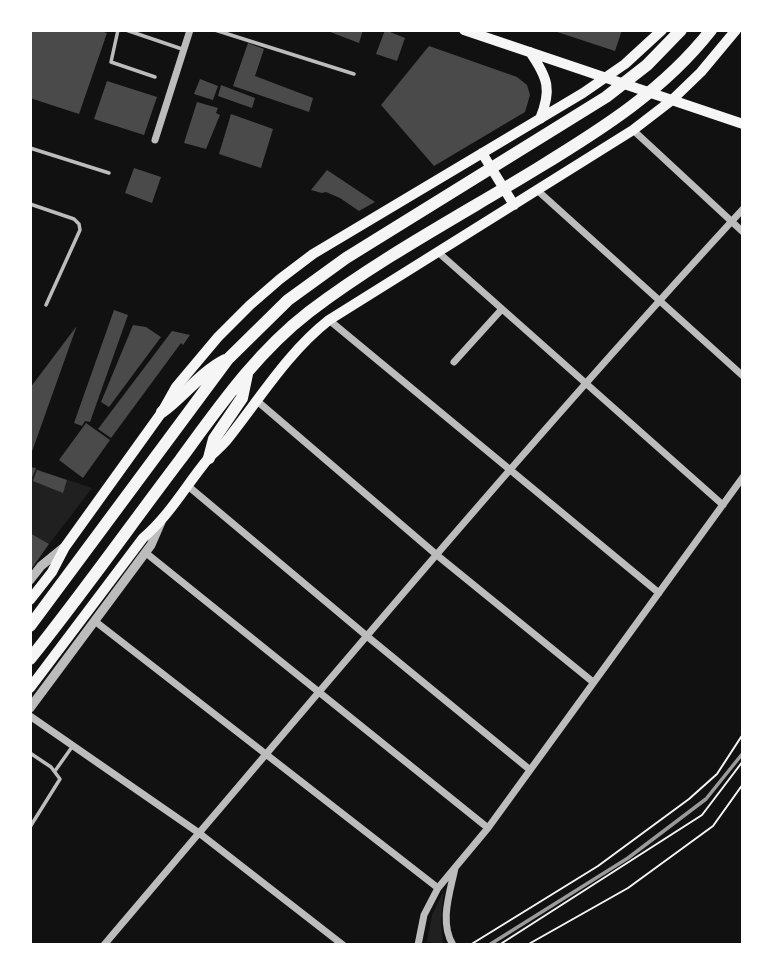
<!DOCTYPE html>
<html>
<head>
<meta charset="utf-8">
<style>
	body { margin:0 }
	#map { position:relative; width:773px; height:975px; overflow:hidden; background:#111; font-family:Mulish,sans-serif }
	canvas { display:block }
	.frame { position:absolute; inset:0; border:32px solid #fff; pointer-events:none }
</style>
</head>
<body>
<div id="map">
<canvas width="773" height="975"></canvas>
<div class="frame"></div>
</div>
<script>
const c = document.querySelector('canvas').getContext('2d');
c.lineJoin = 'round';
function paint(path, color) { c.fillStyle = color; c.fill(path, 'evenodd'); }
function strokePath(path, color, width, dash) { c.strokeStyle = color; c.lineWidth = width; c.lineCap = dash ? 'butt' : 'round'; c.setLineDash(dash || []); c.stroke(path); }
paint(new Path2D(`
	M 30,467 L 92,488 L 49,544 L 30,533 Z
	M 444,890 L 441,920 L 443,944 L 427,942 L 432,915 Z`), '#202020');
paint(new Path2D(`
	M 30,30 L 97,30 L 107,33 L 79,114 L 30,98 Z
	M 325,30 L 363,30 L 359,43 Z
	M 385,30 L 405,38 L 397,61 L 376,54 Z
	M 551,30 L 622,30 L 615,51 Z
	M 248,43 L 264,49 L 255,76 L 313,98 L 309,112 L 233,86 Z
	M 429,46 L 517,77 L 527,85 L 530,95 L 525,112 L 434,166 L 381,105 Z
	M 200,79 L 218,86 L 213,100 L 194,94 Z
	M 107,81 L 157,97 L 144,135 L 94,119 Z
	M 221,85 L 255,98 L 252,108 L 218,96 Z
	M 197,102 L 218,108 L 216,113 L 220,115 L 206,149 L 184,143 Z
	M 231,114 L 273,129 L 261,168 L 219,154 Z
	M 134,168 L 161,177 L 152,203 L 125,193 Z
	M 327,170 L 375,202 L 359,211 L 340,198 L 326,192 L 322,193 L 311,190 Z
	M 114,310 L 128,315 L 90,422 L 85,421 L 82,426 L 74,423 Z
	M 133,325 L 146,327 L 161,337 L 109,407 L 101,402 Z
	M 76,327 L 76,328 L 30,457 L 30,388 Z
	M 172,331 L 190,335 L 183,345 L 181,343 L 111,438 L 98,429 Z
	M 86,423 L 110,440 L 83,478 L 59,460 Z
	M 30,467 L 36,468 L 30,482 Z
	M 37,470 L 67,480 L 63,493 L 33,481 Z
	M 30,533 L 49,544 L 30,571 Z`), '#4a4a4a');
strokePath(new Path2D(`
	M 470,945 L 598,866 L 689,799 L 717,774 L 743,734
	M 499,945 L 702,815 L 743,761
	M 527,945 L 628,888 L 713,826 L 743,784`), '#f5f5f5', 2);
strokePath(new Path2D(`
	M 118,30 L 111,62 L 155,77
	M 126,30 L 182,49
	M 215,30 L 354,74
	M 30,148 L 109,173
	M 30,204 L 74,219 L 79,224 L 80,230 L 46,305
	M 30,753 L 51,767 L 60,779 L 30,827
	M 55,771 L 72,747`), '#bcbcbc', 3.5);
strokePath(new Path2D(`
	M 633,130 L 743,232
	M 155,140 L 190,30
	M 537,190 L 743,376
	M 439,253 L 723,505
	M 329,320 L 659,593
	M 454,362 L 502,309
	M 256,400 L 438,556 L 593,682
	M 188,486 L 368,637 L 529,769
	M 146,553 L 488,828
	M 96,622 L 438,888
	M 30,716 L 199,833 L 343,945
	M 104,945 C 314,698 523,448 743,209
	M 418,945 L 424,915 L 438,888 L 488,828 L 743,477
	M 453,945 C 439,922 450,893 455,868`), '#bcbcbc', 7);
strokePath(new Path2D(`
	M 30,580 L 41,566 L 63,548
	M 30,708 L 151,545 L 161,522`), '#bcbcbc', 9);
strokePath(new Path2D(`
	M 464,30 L 743,124
	M 530,52 C 548,78 552,90 540,119
	M 482,153 L 514,205
	M 30,600 L 52,572 L 65,547 L 162,412 L 176,387 L 218,337 L 250,305 L 280,279 L 313,254 L 583,93 L 625,64 L 662,30
	M 30,688 L 143,538 C 169,516 185,487 207,460 C 213,453 220,448 226,441 C 259,400 287,353 329,320 L 633,130 L 672,100 L 701,72 L 736,30`), '#f5f5f5', 10);
strokePath(new Path2D(`
	M 162,412 C 184,396 200,373 225,360
	M 209,458 L 214,439 L 242,398 L 247,374
	M 30,626 L 228,359 L 288,300 L 346,258 L 606,97 L 647,65 L 681,30
	M 30,659 C 82,594 130,526 180,460 C 219,407 256,353 309,312 C 380,258 461,215 538,168 C 602,129 664,90 711,30`), '#f5f5f5', 12);
strokePath(new Path2D(`
	M 489,945 L 628,858 L 706,799 L 743,753`), '#9a9a9a', 3.5);
</script>
</body>
</html>
